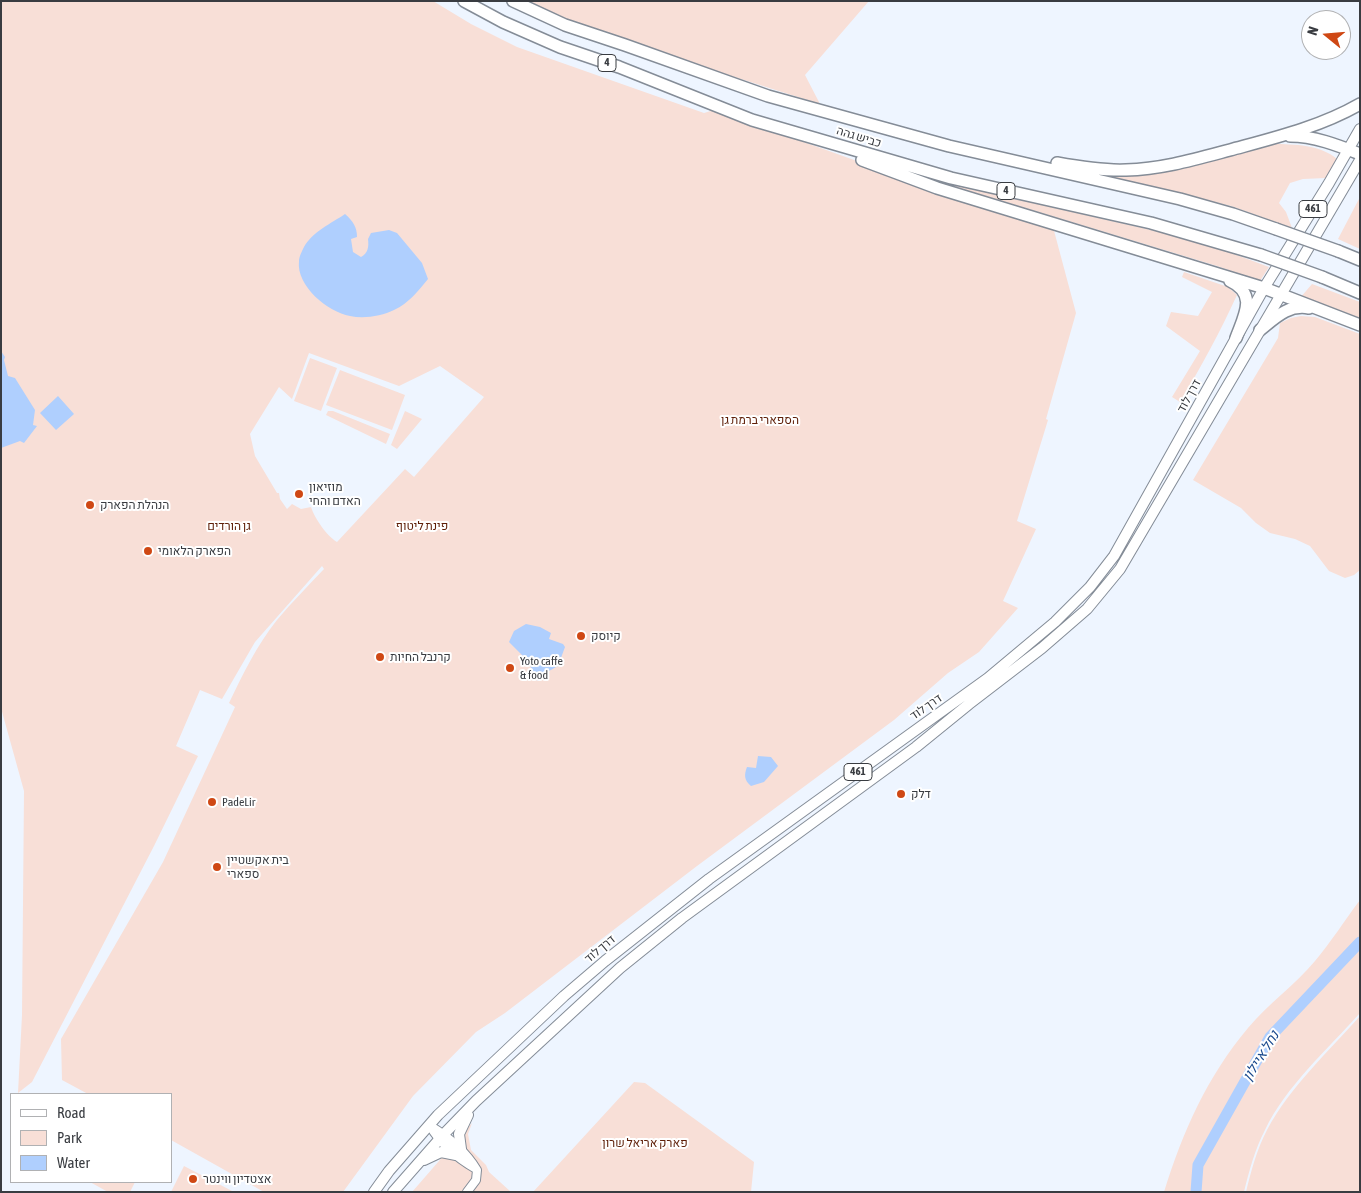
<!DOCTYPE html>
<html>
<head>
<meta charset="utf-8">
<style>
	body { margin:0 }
	#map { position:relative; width:1361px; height:1193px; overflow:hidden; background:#eef5ff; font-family:"Asap Condensed",sans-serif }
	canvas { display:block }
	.frame { position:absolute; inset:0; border:2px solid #393c41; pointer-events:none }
	.legend { position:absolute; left:10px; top:1093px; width:162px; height:90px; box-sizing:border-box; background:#fff; border:1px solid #b0b1b3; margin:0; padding:6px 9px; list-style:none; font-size:15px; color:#393c41 }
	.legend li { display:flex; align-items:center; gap:10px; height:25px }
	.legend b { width:25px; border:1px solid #b0b1b3 }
	.north { position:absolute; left:1301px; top:10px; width:50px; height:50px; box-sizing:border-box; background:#fff; border:1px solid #b0b1b3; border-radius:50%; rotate:287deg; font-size:14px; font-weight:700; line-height:20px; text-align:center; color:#393c41 }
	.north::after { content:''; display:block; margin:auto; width:18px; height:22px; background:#cf4814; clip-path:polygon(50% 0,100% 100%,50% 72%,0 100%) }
</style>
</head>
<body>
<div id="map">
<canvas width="1361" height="1193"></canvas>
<div class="frame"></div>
<ul class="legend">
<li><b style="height:6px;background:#fff"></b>Road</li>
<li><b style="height:14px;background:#f8dfd7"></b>Park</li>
<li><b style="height:14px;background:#afcffe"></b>Water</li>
</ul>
<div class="north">N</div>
</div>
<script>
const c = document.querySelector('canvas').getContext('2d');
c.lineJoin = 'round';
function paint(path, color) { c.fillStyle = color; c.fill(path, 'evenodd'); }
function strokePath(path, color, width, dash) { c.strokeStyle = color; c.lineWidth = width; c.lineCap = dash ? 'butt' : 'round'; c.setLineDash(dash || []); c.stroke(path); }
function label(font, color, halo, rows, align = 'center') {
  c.font = font + ' "Asap Condensed",Heebo,sans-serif'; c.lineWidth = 4; c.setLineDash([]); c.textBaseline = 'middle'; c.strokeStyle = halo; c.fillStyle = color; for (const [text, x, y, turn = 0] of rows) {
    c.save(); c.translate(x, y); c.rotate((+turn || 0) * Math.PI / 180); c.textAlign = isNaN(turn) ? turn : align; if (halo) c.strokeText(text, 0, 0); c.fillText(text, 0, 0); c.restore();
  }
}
paint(new Path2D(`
	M 1,1 L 433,1 L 471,24 L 517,47 L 704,113 L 714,110 L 871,166 L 1053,227 L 1076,313 L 1046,419 L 1048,420 L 1017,521 L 1036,529 L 1003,601 L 1018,608 L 979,652 L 948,673 L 894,720 L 697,866 L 505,1013 L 476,1032 L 413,1096 L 343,1192 L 264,1192 L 171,1140 L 171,1094 L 88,1094 L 62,1080 L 61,1039 L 163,862 L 235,707 L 229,703 C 243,674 257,645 277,620 C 292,602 308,586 324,569 L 322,566 L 255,642 L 222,699 L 200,690 L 176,746 L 198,756 L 154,846 L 32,1082 L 18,1093 L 22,1015 L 24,791 L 1,708 ZM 309,353 L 399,386 L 440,366 L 484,397 L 414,477 L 405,469 L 337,542 C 327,536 315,519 311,507 L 301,509 L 292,504 L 287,509 L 280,499 L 279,493 L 277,493 L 255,456 L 250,434 L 279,387 L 292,399 Z
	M 524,1 L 869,1 L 805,75 L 820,104 L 649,50 L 554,17 Z
	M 1273,144 C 1294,144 1321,145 1337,159 L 1326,178 L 1303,179 L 1290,183 L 1279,203 L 1286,212 L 1292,228 L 1231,206 L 1086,171 L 1142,171 L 1191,166 Z
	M 933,180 L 1199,241 L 1269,267 L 1260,281 L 1217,266 Z
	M 1360,197 L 1360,249 L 1338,239 Z
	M 1184,272 L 1228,287 L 1237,295 C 1220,332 1201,367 1180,402 L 1172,397 L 1200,351 L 1166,326 L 1171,312 L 1198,316 L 1212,292 L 1182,277 Z
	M 1312,284 L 1360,302 L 1360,320 L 1300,298 Z
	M 1301,316 L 1315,317 L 1360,334 L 1360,570 L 1354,575 L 1345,578 L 1329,571 L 1310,546 L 1295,539 L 1270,533 L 1256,523 L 1241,508 L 1193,480 L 1278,338 L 1280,323 L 1291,318 Z
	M 310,358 L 337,368 L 321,411 L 294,401 Z
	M 340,370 L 405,395 L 392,430 L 326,405 Z
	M 328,411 L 333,411 L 390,434 L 386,444 L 326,415 Z
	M 405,411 L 422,419 L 397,449 L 391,445 Z
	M 1360,900 L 1360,1013 C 1328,1049 1286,1086 1265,1130 C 1255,1149 1249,1171 1244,1192 L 1164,1192 C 1183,1131 1207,1077 1248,1028 C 1268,1004 1295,985 1315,961 C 1331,942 1345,920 1360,900 Z
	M 1360,1016 L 1360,1192 L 1246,1192 C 1251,1171 1257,1149 1267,1130 C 1290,1087 1328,1052 1360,1016 Z
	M 634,1082 L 645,1083 L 754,1162 L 751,1192 L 533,1192 Z
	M 472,1123 L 468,1134 L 471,1150 L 486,1165 L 489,1172 L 511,1192 L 412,1192 Z
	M 184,1166 L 234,1192 L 171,1192 Z
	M 90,1182 L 135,1182 L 130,1192 L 108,1192 Z`), '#f8dfd7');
paint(new Path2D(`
	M 345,214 C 353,221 357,227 357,237 L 351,239 L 353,252 L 361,257 C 368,253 369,247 368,239 L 371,233 L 389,230 L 397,233 L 422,263 L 428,279 C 418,291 409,303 394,310 C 382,316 364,319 350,316 C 328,312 296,286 299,261 C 299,257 302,251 304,247 C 312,232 332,223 345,214 Z
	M 1,351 L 5,357 L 4,360 L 8,376 L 15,378 L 35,410 L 33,425 L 37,426 L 24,443 L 20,441 L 1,448 Z
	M 58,396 L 74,414 L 56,430 L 40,413 Z
	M 526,624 L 540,627 L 551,633 L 549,639 L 563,644 L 565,647 L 558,666 L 549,671 L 547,676 L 539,681 L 531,678 L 528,673 L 532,669 L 524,657 L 509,642 L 514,631 Z
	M 758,756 L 771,757 L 778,766 L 764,782 L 751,786 C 744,780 744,775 747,767 L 756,768 Z`), '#afcffe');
strokePath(new Path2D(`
	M 1196,1192 L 1198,1165 L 1270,1037 L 1360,942`), '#afcffe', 11);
const minor = new Path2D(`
	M 429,1125 C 449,1137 465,1150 477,1170 L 476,1180 L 467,1192
	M 430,1126 C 441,1145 457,1158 476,1169`);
const major = new Path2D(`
	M 461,1149 L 459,1134 L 468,1115
	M 424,1160 L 441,1152 L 456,1155
	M 374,1192 L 389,1171 L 438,1115 L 564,996 L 605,961 L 709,879 L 988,678 L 1055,622 L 1090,587 L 1114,556 L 1264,288 L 1329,183 L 1360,129
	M 393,1192 L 444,1134 L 476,1101 L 620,968 L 682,918 L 916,747 L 969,704 L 1042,648 L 1087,609 L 1120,569 L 1360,160`);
const highway = new Path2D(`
	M 464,1 L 503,22 L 560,47 L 619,67 L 752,120 L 951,178 L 1151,223 L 1261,255
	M 513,1 L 565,25 L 625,45 L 768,96 L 949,146 L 1180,199 L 1233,214 L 1276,229
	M 1290,136 C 1314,136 1337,145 1360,154
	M 862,160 L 937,188 L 1264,288 L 1360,325
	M 1057,163 C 1079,167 1103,171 1126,170 C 1162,169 1196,159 1230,150 C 1274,138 1320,127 1360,104
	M 1338,251 L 1360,260
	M 1322,277 L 1360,293
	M 1230,281 C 1258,294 1244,316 1236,338
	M 1260,330 C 1275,318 1288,304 1309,308`);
strokePath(minor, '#848c97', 10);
strokePath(major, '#848c97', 12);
strokePath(highway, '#848c97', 14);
strokePath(minor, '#fff', 8);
strokePath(major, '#fff', 10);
strokePath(highway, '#fff', 11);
const highwayBridge = new Path2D(`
	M 1276,229 L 1338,251
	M 1261,255 L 1322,277`);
strokePath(highwayBridge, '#848c97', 14, []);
strokePath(highwayBridge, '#fff', 11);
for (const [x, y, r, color] of [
	[299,494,5,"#cf4814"],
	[90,505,5,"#cf4814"],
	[148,551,5,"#cf4814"],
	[581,636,5,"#cf4814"],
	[380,657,5,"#cf4814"],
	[510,668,5,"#cf4814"],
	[901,794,5,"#cf4814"],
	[212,802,5,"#cf4814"],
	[217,867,5,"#cf4814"],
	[193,1179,5,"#cf4814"]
]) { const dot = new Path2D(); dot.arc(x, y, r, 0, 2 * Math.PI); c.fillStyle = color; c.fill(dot); strokePath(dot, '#fff', 2); }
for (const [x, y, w] of [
	[607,63,18],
	[1006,191,18],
	[1313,209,28],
	[858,772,28]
]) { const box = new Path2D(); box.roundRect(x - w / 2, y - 8.5, w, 17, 4); c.fillStyle = '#fff'; c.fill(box); strokePath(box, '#393c41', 1); }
label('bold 11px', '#393c41', null, [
	["4",607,63],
	["4",1006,191],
	["461",1313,209],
	["461",858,772]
]);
label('12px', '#393c41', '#fff', [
	["כביש גהה",859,137,17],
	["דרך לוד",1189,396,-61],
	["דרך לוד",926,707,-35],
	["דרך לוד",600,949,-40]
]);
label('12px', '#5f1f08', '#fff', [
	["הספארי ברמת גן",760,420],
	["גן הורדים",229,526],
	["פינת ליטוף",422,526],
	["פארק אריאל שרון",645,1143]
]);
label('12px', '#393c41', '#fff', [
	["מוזיאון",309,487],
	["האדם והחי",309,501],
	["הנהלת הפארק",100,505],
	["הפארק הלאומי",158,551],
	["קיוסק",591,636],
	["קרנבל החיות",390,657],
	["Yoto caffe",520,661],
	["& food",520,675],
	["דלק",911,794],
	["PadeLir",222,802],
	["בית אקשטיין",227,860],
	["ספארי",227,874],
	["אצטדיון ווינטר",203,1179]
], 'left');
label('italic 14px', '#19498d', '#fff', [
	["נחל איילון",1261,1056,-58]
]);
</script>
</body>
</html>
